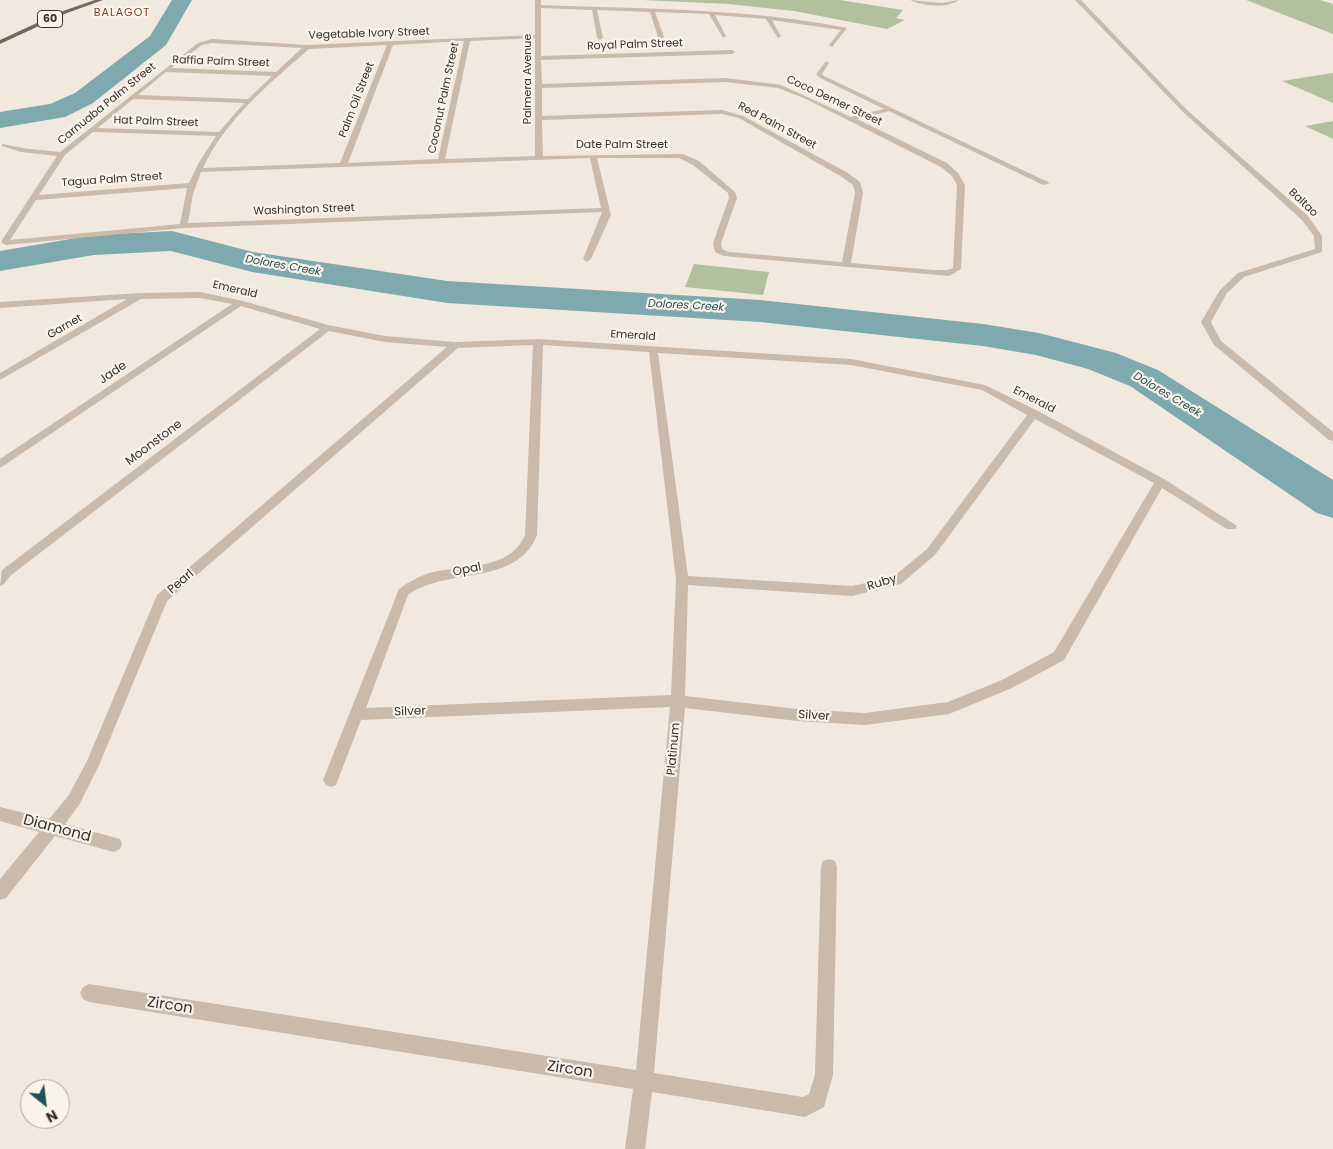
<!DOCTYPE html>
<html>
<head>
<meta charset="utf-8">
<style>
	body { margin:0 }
	#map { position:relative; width:1333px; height:1149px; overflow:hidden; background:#f2e9de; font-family:Poppins,sans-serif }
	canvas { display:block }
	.north { position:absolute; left:20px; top:1079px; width:50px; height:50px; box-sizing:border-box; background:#f9f3ea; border:1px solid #aba49d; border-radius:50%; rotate:151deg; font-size:14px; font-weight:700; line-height:20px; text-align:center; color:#372e29 }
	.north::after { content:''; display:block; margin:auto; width:18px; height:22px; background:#205057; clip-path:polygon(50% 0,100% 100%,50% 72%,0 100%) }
</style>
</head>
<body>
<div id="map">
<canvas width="1333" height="1149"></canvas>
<div class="north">N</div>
</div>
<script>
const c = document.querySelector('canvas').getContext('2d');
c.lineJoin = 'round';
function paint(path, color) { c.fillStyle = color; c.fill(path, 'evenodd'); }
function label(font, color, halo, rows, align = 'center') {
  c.font = font + ' Poppins,sans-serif'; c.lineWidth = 4.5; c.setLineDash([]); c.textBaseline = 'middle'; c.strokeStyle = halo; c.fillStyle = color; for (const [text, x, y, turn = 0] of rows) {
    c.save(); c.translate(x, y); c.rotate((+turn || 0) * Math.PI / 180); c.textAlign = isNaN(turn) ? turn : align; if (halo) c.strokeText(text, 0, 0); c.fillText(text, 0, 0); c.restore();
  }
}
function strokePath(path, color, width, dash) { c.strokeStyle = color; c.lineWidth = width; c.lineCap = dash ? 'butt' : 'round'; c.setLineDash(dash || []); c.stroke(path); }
paint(new Path2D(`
	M 642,0 L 840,0 L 903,10 L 896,18 L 905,20 L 887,29 L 794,11 L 728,4 Z
	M 1246,0 L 1320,0 L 1333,4 L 1333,34 Z
	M 1333,73 L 1333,103 L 1282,81 Z
	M 1333,121 L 1333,139 L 1305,126 Z
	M 694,264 L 769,272 L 763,295 L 685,287 Z`), '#b3c09e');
paint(new Path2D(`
	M 172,0 L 192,0 L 166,45 L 93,103 L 65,117 L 0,128 L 0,112 L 50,104 L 75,93 L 150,36 Z
	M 172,231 L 253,252 L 447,281 L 760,300 L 983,324 L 1039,333 L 1116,353 L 1158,370 L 1333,480 L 1333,518 L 1317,513 L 1130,386 L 1088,369 L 1036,355 L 983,346 L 760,322 L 447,303 L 252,272 L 171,251 L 94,255 L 0,271 L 0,251 L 94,235 Z`), '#7ea9ae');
paint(new Path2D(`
	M 535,0 L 541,0 L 541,5 C 642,9 746,8 847,28 L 832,47 L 829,45 L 841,30 L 772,20 L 781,36 L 778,38 L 766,19 L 715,15 L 726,36 L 723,38 L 709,14 L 655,12 L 664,37 L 661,39 L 658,37 L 650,12 L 597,10 L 603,38 L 600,40 L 597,38 L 592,10 L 541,8 L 541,56 L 732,50 L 735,52 L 732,54 L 541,60 L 542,84 L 726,78 L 781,85 L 851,117 L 884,109 L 820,78 L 816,74 L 826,61 L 829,63 L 822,74 L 824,76 L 1050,183 L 1043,185 L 889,111 L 857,119 L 947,163 L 958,173 L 965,185 L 961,269 L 949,276 L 724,256 L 715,252 L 713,243 L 729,198 L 728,193 L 693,165 L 679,158 L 597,158 L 611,215 L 591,259 L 587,262 L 583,259 L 602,212 L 184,228 L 6,245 L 2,243 L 2,240 L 57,156 L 21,152 L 2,146 L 2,144 L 22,148 L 60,152 L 198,43 L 212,39 L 307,45 L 535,35 ZM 535,38 L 535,156 L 445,159 L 470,41 ZM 464,41 L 438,159 L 348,163 L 393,45 ZM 212,43 L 302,48 L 276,72 L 171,68 L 202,45 ZM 387,45 L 340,163 L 203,168 C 225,120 270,83 309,49 ZM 166,72 L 272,76 L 248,99 L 138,95 ZM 726,82 L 778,88 L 806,99 L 941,167 L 952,176 L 957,185 L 953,268 L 947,270 L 934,270 L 851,263 L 863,193 L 860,182 L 848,173 L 743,116 L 722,110 L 542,116 L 542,88 ZM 133,99 L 244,103 L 219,132 L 98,128 ZM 722,114 L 739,118 L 842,177 L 853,185 L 855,193 L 842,262 L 729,252 L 722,249 L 721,243 L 737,198 L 735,192 L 699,161 L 683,154 L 543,156 L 542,120 ZM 93,132 L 216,136 L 198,164 L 189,183 L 39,195 L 65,155 ZM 590,158 L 601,208 L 188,223 L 193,194 L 201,172 ZM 187,188 L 180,224 L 10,240 L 36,200 Z
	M 910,0 L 941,3 L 959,0 C 947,9 923,6 910,0 Z
	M 1075,0 L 1081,0 L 1187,110 L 1308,216 L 1322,236 L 1322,252 L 1244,277 L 1227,293 L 1211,322 L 1221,341 L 1333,432 L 1333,441 L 1329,440 L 1214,345 L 1201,322 L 1220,290 L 1238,273 L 1315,249 L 1314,236 L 1302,220 L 1183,112 Z
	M 200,292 L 243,301 L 328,325 L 385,336 L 455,342 L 538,339 L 851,359 L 985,385 L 1038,411 L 1164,479 L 1237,526 L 1235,529 L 1227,529 L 1162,488 L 1064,660 L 1012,688 L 949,714 L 865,725 L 797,721 L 685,708 L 654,1073 L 803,1097 L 809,1094 L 815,1075 L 821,867 L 823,861 L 829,859 L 835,861 L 837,867 L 833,1075 L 824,1107 L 805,1117 L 652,1092 L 645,1149 L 625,1149 L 633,1089 L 89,1002 L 83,999 L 80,993 L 83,987 L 89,984 L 636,1070 L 670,707 L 361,720 L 336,785 L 331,787 L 326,785 L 323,780 L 399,589 C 408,582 418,577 429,573 C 461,565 510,571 525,535 L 533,345 L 458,348 L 167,601 L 100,763 L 79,805 L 65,824 L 120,839 L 122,844 L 120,849 L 114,852 L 55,836 L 6,898 L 0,900 L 0,879 L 39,832 L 0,821 L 0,807 L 49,819 L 69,795 L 87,761 L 157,595 L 447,347 L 385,342 L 329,331 L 10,576 L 4,584 L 0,586 L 2,570 L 320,329 L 241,306 L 0,468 L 0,459 L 232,304 L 200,298 L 141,299 L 0,380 L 0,373 L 127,299 L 0,308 L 0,302 L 140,293 ZM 543,345 L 649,352 L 676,580 L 671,695 L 366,708 L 408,595 C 449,566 516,587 537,535 ZM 658,353 L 851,365 L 982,390 L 1027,415 L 927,549 L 893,577 L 852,586 L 688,576 ZM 1035,419 L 1154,483 L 1054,652 L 1002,680 L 948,702 L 865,713 L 797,709 L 685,696 L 688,585 L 852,596 L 901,584 L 935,555 Z`), '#c9baaa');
paint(new Path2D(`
	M 95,0 L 103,0 L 67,13 L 0,44 L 0,40 L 63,11 Z`), '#78665b');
c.letterSpacing = '1px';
label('11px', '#834125', '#f9f3ea', [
	["BALAGOT",122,13]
]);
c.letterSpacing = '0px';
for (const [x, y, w] of [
	[50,19,25]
]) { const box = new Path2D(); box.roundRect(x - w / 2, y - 8.5, w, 17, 4); c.fillStyle = '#f9f3ea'; c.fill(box); strokePath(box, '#372e29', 1); }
label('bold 11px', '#372e29', null, [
	["60",50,19]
]);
label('11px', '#372e29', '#f9f3ea', [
	["Vegetable Ivory Street",369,34,-2],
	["Royal Palm Street",635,45,-2],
	["Raffia Palm Street",221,62,2],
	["Palmera Avenue",528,79,-90],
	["Coconut Palm Street",444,98,-78],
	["Palm Oil Street",357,100,-69],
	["Coco Demer Street",834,101,25],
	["Carnuaba Palm Street",107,104,-39],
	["Hat Palm Street",156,122,2],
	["Red Palm Street",777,126,28],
	["Date Palm Street",622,145],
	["Tagua Palm Street",112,180,-4],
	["Baltao",1303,203,44],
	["Washington Street",304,210,-2],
	["Emerald",235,290,13],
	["Garnet",65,327,-30],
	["Emerald",633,336,4],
	["Emerald",1034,400,27]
]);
label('italic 11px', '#205057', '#f9f3ea', [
	["Dolores Creek",283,266,10],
	["Dolores Creek",686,306,3],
	["Dolores Creek",1167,395,31]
]);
label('12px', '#372e29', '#f9f3ea', [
	["Jade",113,373,-34],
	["Moonstone",154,443,-37],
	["Opal",467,570,-11],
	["Pearl",181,582,-41],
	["Ruby",882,583,-17],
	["Silver",410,712,-2],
	["Silver",814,716,4],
	["Platinum",674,749,-85]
]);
label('15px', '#372e29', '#f9f3ea', [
	["Diamond",57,829,15],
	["Zircon",170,1006,9],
	["Zircon",570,1070,9]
]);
</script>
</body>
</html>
